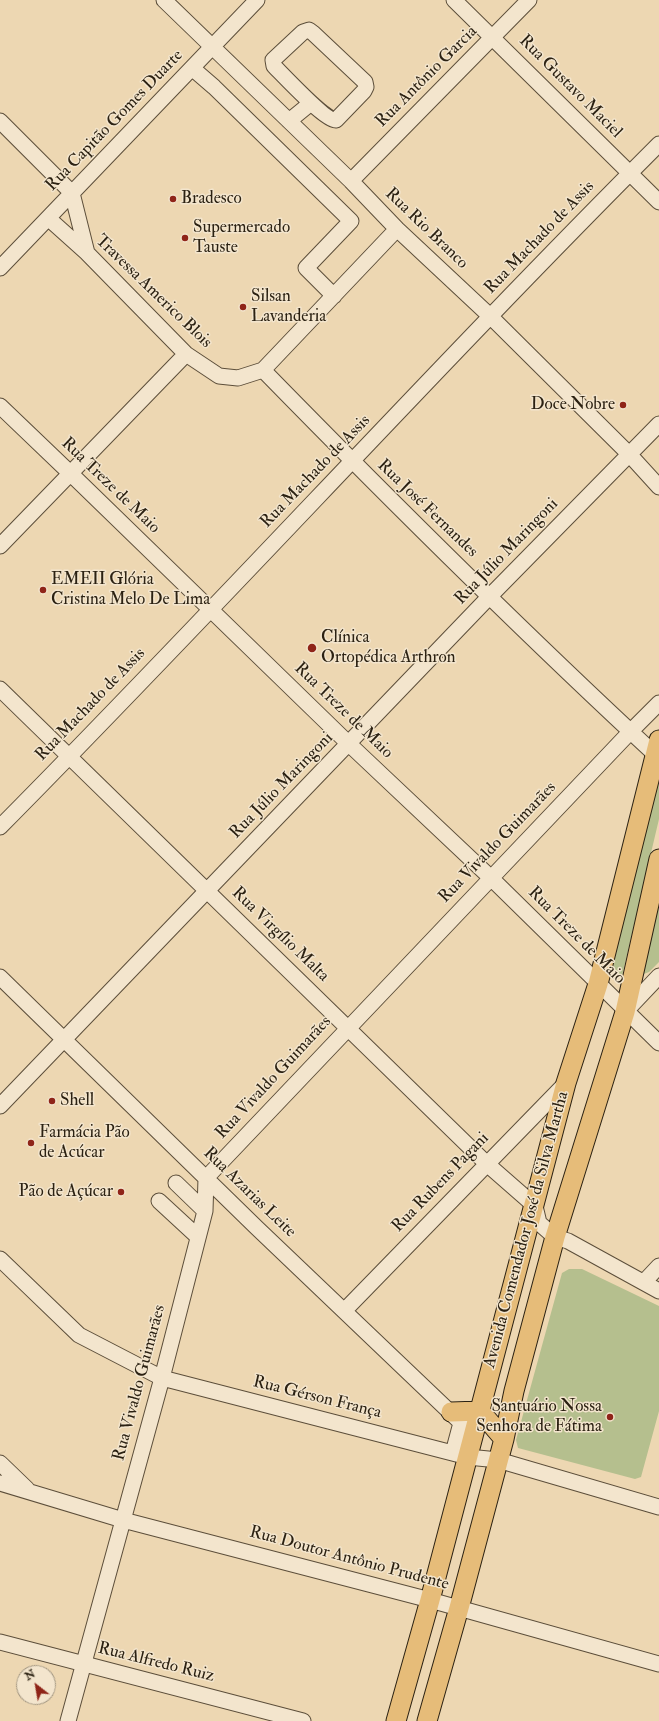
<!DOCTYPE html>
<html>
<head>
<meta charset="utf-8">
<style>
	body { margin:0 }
	#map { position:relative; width:659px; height:1721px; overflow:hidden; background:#edd7b2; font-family:"IM FELL Double Pica",serif }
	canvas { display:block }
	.north { position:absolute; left:16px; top:1665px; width:40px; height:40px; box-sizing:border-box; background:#f3e5cd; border:1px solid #a39782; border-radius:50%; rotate:329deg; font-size:11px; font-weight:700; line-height:16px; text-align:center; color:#2b2112 }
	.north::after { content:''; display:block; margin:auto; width:14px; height:18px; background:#8f2418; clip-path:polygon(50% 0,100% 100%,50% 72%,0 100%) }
</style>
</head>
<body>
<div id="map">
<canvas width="659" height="1721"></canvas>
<div class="north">N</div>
</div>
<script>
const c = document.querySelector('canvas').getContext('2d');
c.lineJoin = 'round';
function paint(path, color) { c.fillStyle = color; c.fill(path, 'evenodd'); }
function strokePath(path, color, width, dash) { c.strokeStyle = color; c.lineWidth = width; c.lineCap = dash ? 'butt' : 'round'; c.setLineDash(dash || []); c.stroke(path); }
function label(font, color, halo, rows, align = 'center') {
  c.font = font + ' "IM FELL Double Pica",serif'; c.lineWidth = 3; c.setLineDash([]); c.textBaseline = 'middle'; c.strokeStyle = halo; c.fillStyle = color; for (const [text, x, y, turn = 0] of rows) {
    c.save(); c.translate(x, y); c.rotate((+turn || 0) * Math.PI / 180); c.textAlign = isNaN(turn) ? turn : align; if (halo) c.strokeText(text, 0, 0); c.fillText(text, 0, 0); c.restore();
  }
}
paint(new Path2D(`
	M 659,782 L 659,819 L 622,976 L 612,971 L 655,784 Z
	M 659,895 L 659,962 L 649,972 L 641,975 Z
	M 569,1269 L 582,1269 L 659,1306 L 659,1411 L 641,1477 L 635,1479 L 518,1448 L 516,1440 L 562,1273 Z`), '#b5bf8e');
const minor = new Path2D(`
	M 164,0 L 351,181 L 397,229 L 490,316 L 629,454 L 659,487
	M 454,0 L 659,202
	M 309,30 L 313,33 L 365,82 L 366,87 L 364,91 L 336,120 C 326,121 283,75 274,66 L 273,60 L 303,32 Z
	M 192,68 L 214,87 L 351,221 L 306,268 L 334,296
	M 0,121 L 72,193 L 87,253
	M 289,121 L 311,103
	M 351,181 L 529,0
	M 48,218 L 87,253 L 186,354 L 219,376 L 238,378 L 263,370 L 397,229
	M 0,268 L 257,0
	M 263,370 C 392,502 524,633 659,758
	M 0,406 L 70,473 L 349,744 L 491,878 L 659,1043
	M 0,546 L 186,354
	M 0,689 L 487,1164 L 535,1206 L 539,1223 L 555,1237 L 568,1241 L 659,1291
	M 0,827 C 223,602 436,367 659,144
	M 0,977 L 257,1228 L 474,1435
	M 625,1012 L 659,976
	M 0,1106 L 490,596 L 659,424
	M 176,1183 L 205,1211
	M 159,1201 L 198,1237
	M 0,1259 L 79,1335 L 162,1378 L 468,1457 L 498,1460 L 659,1507
	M 644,1282 L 659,1266
	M 344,1311 L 566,1083
	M 453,1453 L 461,1423
	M 0,1463 L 27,1489
	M 0,1483 L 123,1520 L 430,1600 L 659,1664
	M 0,1642 L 303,1721
	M 68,1721 L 162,1378 L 205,1211 L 206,1178 L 631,731 L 659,703`);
const major = new Path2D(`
	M 451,1412 L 480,1411 L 504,1439
	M 396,1721 L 430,1600 L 566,1083 L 598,984 L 659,740
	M 427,1721 L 459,1608 L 504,1439 L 514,1391 L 555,1237 L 625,1012 L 659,859`);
strokePath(minor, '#5c4e3a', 17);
strokePath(major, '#2b2112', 21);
strokePath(minor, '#f3e5cd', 15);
strokePath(major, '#e6bc79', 19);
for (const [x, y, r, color] of [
	[173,199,4,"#8f2418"],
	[185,238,4,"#8f2418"],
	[243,307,4,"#8f2418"],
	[623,405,4,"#8f2418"],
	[43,590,4,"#8f2418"],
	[312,648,5,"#8f2418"],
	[52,1101,4,"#8f2418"],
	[31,1143,4,"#8f2418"],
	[121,1192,4,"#8f2418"],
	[610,1417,4,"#8f2418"]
]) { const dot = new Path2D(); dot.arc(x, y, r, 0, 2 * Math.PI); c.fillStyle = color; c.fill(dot); strokePath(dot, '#f3e5cd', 1.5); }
label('17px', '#2b2112', '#f3e5cd', [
	["Rua Antônio Garcia",427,77,-45],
	["Rua Gustavo Maciel",570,87,45],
	["Rua Capitão Gomes Duarte",115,121,-46],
	["Rua Rio Branco",426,229,44],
	["Rua Machado de Assis",540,238,-46],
	["Travessa Americo Blois",153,292,44],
	["Rua Machado de Assis",316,472,-46],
	["Rua Treze de Maio",110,486,44],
	["Rua José Fernandes",427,509,44],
	["Rua Júlio Maringoni",507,552,-46],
	["Rua Machado de Assis",91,705,-46],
	["Rua Treze de Maio",343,711,44],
	["Rua Júlio Maringoni",282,786,-46],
	["Rua Vivaldo Guimarães",498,843,-46],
	["Rua Virgílio Malta",280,935,44],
	["Rua Treze de Maio",576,936,45],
	["Rua Vivaldo Guimarães",274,1078,-47],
	["Rua Rubens Pagani",441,1183,-46],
	["Rua Azarias Leite",249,1193,44],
	["Avenida Comendador José da Silva Martha",527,1230,-75],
	["Rua Vivaldo Guimarães",140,1383,-75],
	["Rua Gérson França",317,1398,14],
	["Rua Doutor Antônio Prudente",349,1559,15],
	["Rua Alfredo Ruiz",156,1663,14]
]);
label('17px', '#2b2112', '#f3e5cd', [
	["Bradesco",181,199],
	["Supermercado",193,228],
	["Tauste",193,248],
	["Silsan",251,297],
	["Lavanderia",251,317],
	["Doce Nobre",615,405,"right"],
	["EMEII Glória",51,580],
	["Cristina Melo De Lima",51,600],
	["Clínica",321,638],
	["Ortopédica Arthron",321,658],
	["Shell",60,1101],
	["Farmácia Pão",39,1133],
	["de Acúcar",39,1153],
	["Pão de Açúcar",113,1192,"right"],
	["Santuário Nossa",602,1407,"right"],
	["Senhora de Fátima",602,1427,"right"]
], 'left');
</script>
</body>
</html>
